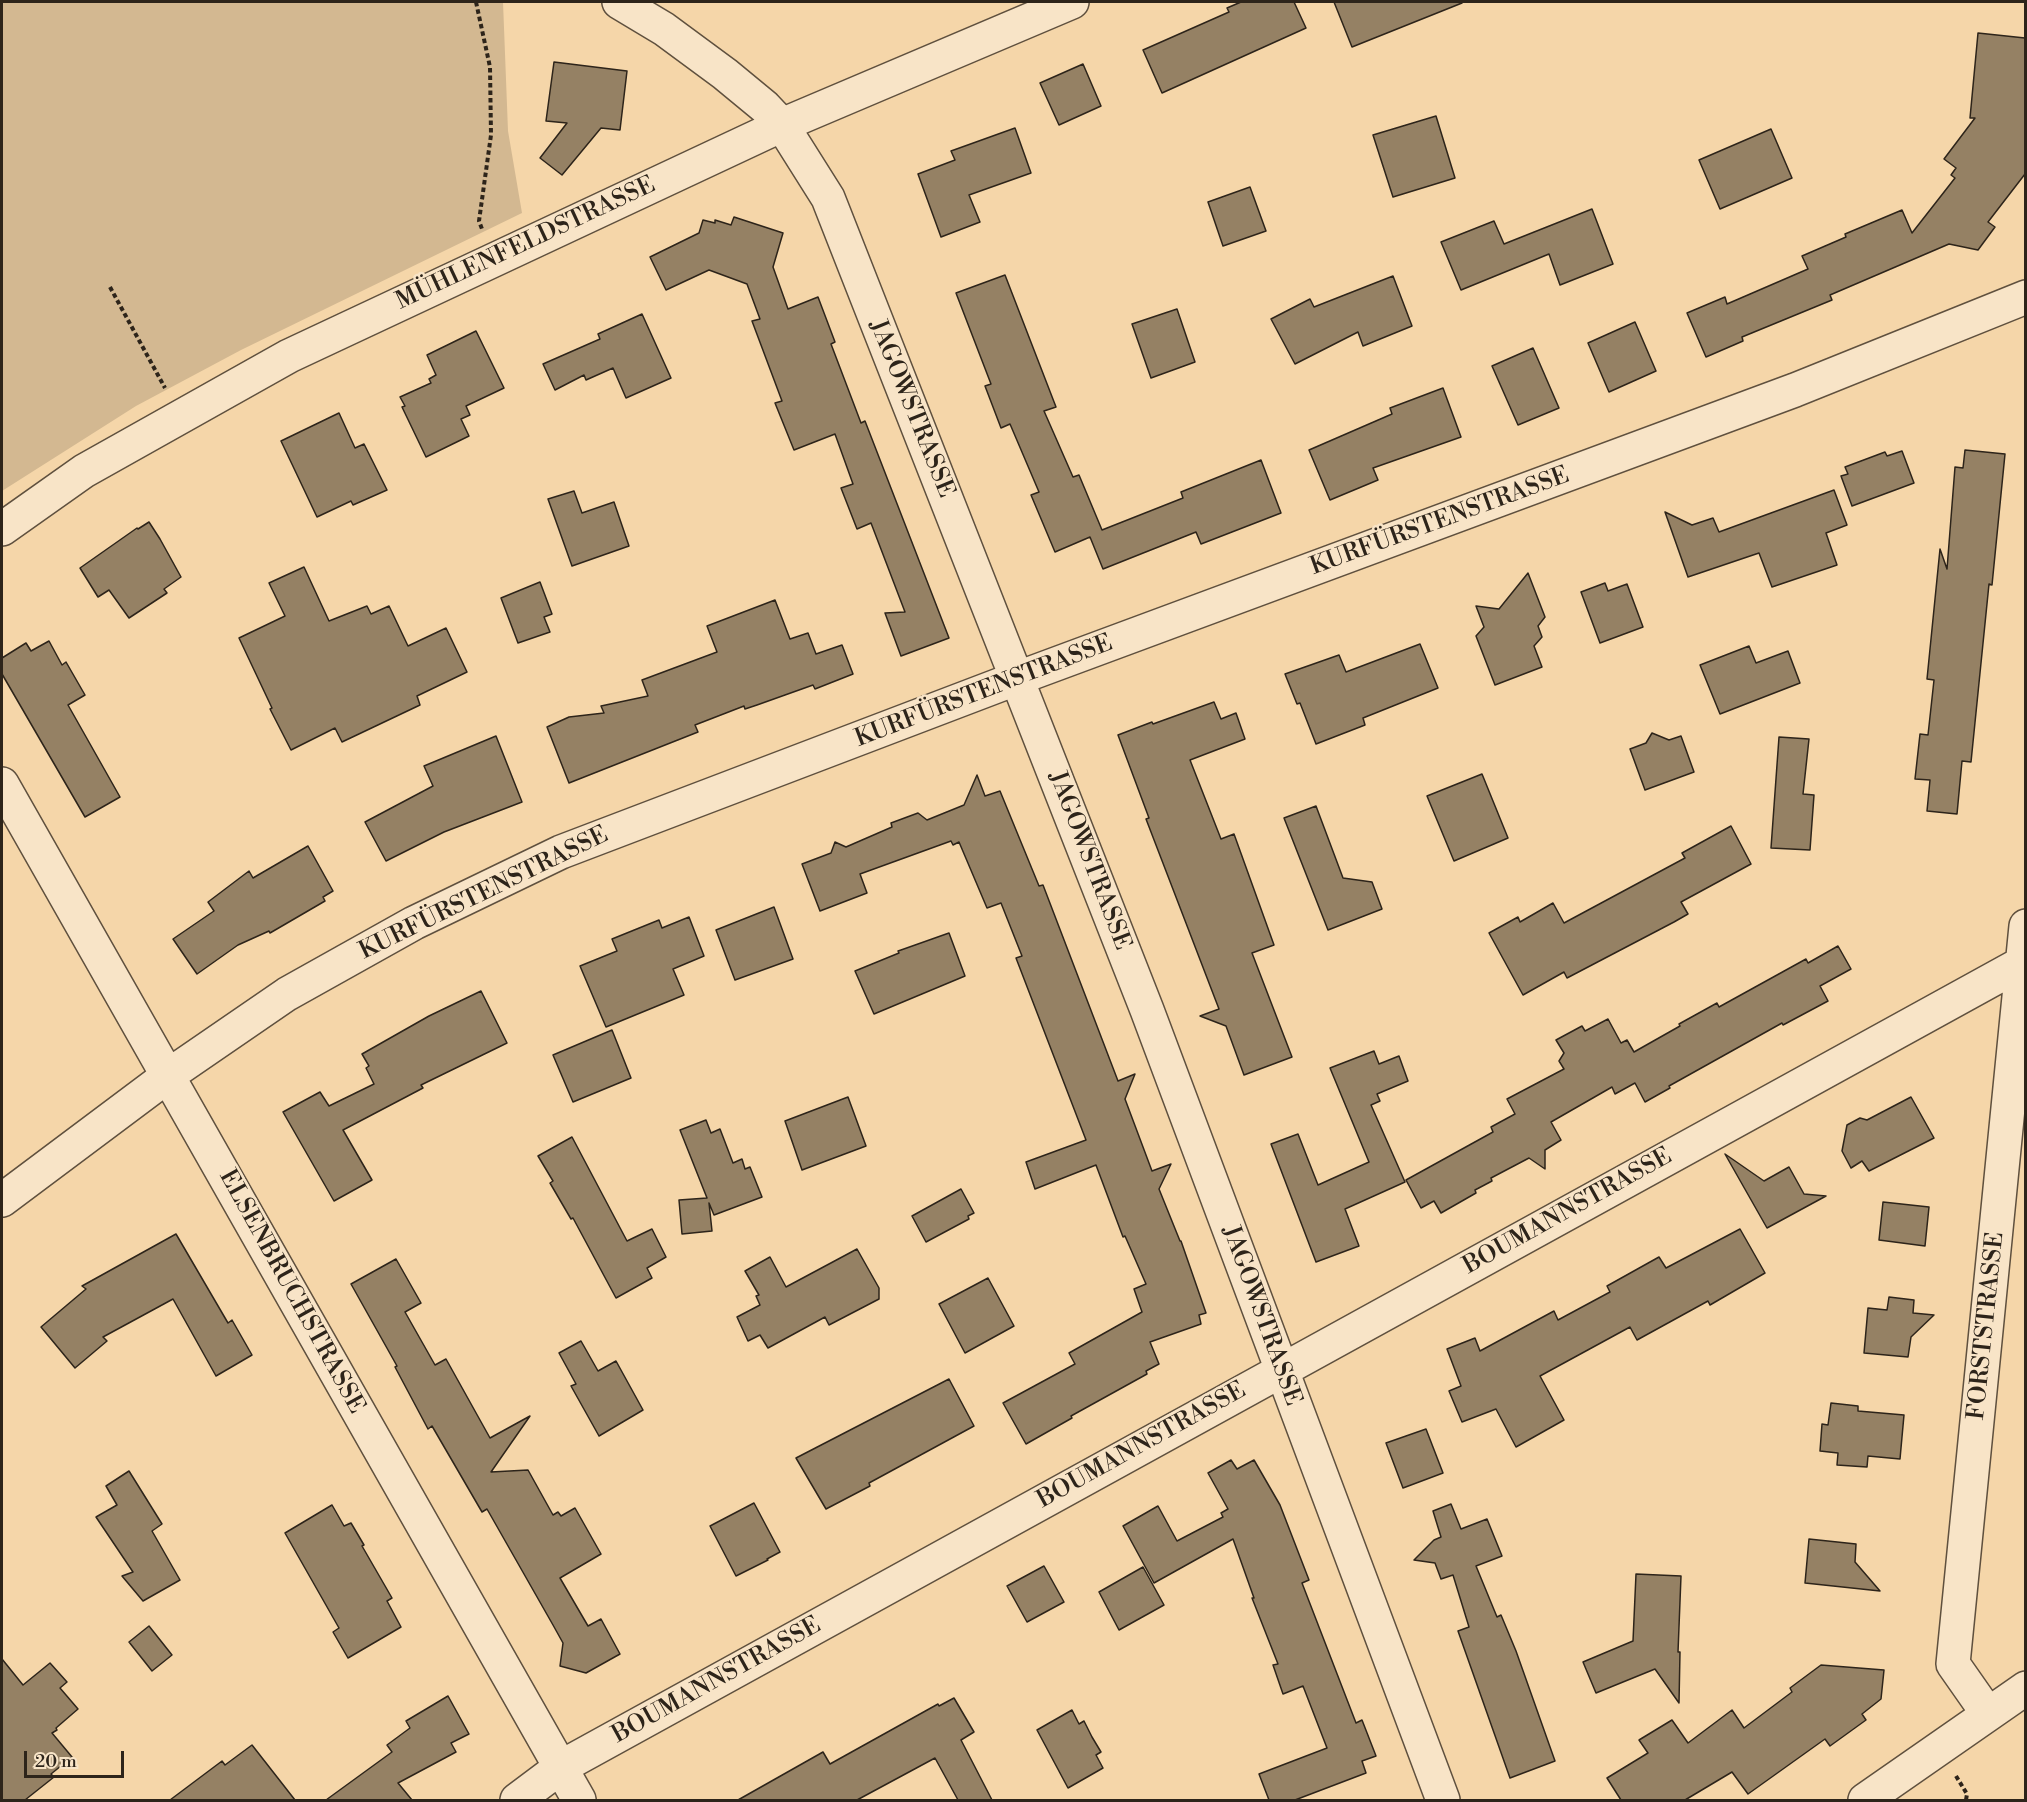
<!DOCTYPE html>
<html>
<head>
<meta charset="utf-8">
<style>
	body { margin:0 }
	#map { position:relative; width:2027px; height:1802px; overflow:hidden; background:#f5d6a9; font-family:"Libre Bodoni",serif }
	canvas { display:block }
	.frame { position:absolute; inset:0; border:3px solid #2d241a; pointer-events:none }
	.scale { position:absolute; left:24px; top:1751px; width:100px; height:27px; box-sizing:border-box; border:3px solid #2d241a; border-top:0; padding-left:8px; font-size:18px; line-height:21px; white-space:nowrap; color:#2d241a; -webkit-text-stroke:4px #f8e4c7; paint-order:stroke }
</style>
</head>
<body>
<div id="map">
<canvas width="2027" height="1802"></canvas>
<div class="frame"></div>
<div class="scale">20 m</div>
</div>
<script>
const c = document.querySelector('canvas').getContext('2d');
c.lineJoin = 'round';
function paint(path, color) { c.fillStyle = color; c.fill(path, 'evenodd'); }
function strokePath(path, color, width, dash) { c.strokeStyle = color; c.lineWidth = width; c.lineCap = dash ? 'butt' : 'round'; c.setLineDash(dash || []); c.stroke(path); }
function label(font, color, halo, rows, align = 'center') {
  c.font = font + ' "Libre Bodoni",serif'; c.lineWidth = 5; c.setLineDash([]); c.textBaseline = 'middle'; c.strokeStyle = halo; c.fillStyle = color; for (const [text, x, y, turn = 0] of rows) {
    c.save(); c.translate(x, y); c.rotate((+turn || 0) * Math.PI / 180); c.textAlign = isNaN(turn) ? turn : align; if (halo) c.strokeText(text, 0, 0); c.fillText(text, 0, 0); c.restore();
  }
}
paint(new Path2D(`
	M 2,2 L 503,2 L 508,131 L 522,213 L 241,350 L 136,406 L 2,491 Z`), '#d3b891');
const building = new Path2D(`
	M 1241,2 L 1294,2 L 1306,28 L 1162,93 L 1143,50 L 1229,12 L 1227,8 Z
	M 1334,2 L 1462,2 L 1462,3 L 1352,47 Z
	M 1978,33 L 2025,38 L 2025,174 L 1988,222 L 1995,227 L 1978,250 L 1949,244 L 1830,295 L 1832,300 L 1742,337 L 1743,341 L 1706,357 L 1687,313 L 1725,297 L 1727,304 L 1808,269 L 1802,256 L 1846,237 L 1845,234 L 1902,210 L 1912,233 L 1955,178 L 1951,175 L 1956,168 L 1944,159 L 1975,118 L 1970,118 Z
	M 554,62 L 627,71 L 620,130 L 601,128 L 562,175 L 540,158 L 567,123 L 546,121 Z
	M 1083,64 L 1101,106 L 1059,125 L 1040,83 Z
	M 1436,116 L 1455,178 L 1393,197 L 1373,135 Z
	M 1015,128 L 1031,173 L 969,195 L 980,222 L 941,237 L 918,174 L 955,160 L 951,151 Z
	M 1771,129 L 1792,178 L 1720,209 L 1699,160 Z
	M 1250,187 L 1266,231 L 1223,246 L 1208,202 Z
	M 1592,209 L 1613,264 L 1560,285 L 1549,254 L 1461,290 L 1441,242 L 1494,221 L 1504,244 Z
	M 734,217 L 783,233 L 773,267 L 788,309 L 818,297 L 835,342 L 831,344 L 861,423 L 865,421 L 949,638 L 901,656 L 885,613 L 905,612 L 871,523 L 857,529 L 841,488 L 853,484 L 835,434 L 794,450 L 775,403 L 782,401 L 752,321 L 760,319 L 747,284 L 709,270 L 666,290 L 650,257 L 699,233 L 703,220 L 715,223 L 715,220 L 731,225 Z
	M 1005,275 L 1056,407 L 1044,411 L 1073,477 L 1079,475 L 1102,530 L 1183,498 L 1181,492 L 1261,460 L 1281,513 L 1201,544 L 1196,532 L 1103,569 L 1090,537 L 1055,552 L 1031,495 L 1039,492 L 1010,424 L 1001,428 L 985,386 L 991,384 L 956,293 Z
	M 1393,276 L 1412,326 L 1363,346 L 1358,332 L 1295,364 L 1271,319 L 1310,299 L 1314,307 Z
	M 1177,309 L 1195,362 L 1151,378 L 1132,324 Z
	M 642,314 L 671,378 L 626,398 L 613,368 L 586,380 L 584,375 L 555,390 L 543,364 L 600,339 L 598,334 Z
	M 1635,322 L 1656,371 L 1609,392 L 1588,343 Z
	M 476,331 L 504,388 L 466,406 L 470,415 L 461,419 L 469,436 L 426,457 L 402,407 L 405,406 L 400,397 L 431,383 L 429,379 L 436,375 L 427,355 Z
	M 1533,348 L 1559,408 L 1518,425 L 1492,366 Z
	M 1443,388 L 1461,437 L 1373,468 L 1378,480 L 1330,500 L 1309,450 L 1392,414 L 1390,408 Z
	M 339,413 L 355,448 L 364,444 L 387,490 L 353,505 L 351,501 L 317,517 L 281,441 Z
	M 1965,450 L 2005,454 L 1992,585 L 1989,584 L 1971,762 L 1962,761 L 1957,814 L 1927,811 L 1930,780 L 1915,779 L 1920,734 L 1928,735 L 1934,680 L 1927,679 L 1940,549 L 1947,569 L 1955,467 L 1963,468 Z
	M 1902,451 L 1914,483 L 1852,506 L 1841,476 L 1848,474 L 1845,467 L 1885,452 L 1887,456 Z
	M 1834,490 L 1847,525 L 1826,533 L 1837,565 L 1772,587 L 1759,553 L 1688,577 L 1665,512 L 1692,525 L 1713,518 L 1719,532 Z
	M 574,491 L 582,513 L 614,502 L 629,546 L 572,566 L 548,499 Z
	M 149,522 L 160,539 L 181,577 L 164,589 L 167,593 L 129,618 L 109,590 L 98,597 L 80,568 L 137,528 L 138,529 Z
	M 304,567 L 329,621 L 367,606 L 371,614 L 389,606 L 408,646 L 446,628 L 467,672 L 417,696 L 420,705 L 342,742 L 335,728 L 291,750 L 270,709 L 272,708 L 239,638 L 285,616 L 269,583 Z
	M 1528,573 L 1545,617 L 1538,626 L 1542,637 L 1534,646 L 1542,667 L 1495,685 L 1476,636 L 1484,627 L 1476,606 L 1499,609 Z
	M 540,582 L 552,614 L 544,617 L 550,632 L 518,643 L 501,598 Z
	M 1605,583 L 1608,591 L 1627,584 L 1643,627 L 1600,643 L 1581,592 Z
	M 775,600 L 790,639 L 808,633 L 816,654 L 842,645 L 853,674 L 815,689 L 813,685 L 757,705 L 745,709 L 744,706 L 695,725 L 698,732 L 569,783 L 547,727 L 569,717 L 604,713 L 601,706 L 648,696 L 642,680 L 717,652 L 707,626 Z
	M 49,641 L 62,665 L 66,662 L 85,695 L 68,705 L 120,797 L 85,817 L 2,674 L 2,658 L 26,643 L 31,651 Z
	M 1420,644 L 1438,688 L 1363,718 L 1365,725 L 1316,744 L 1300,703 L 1297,704 L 1285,674 L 1339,655 L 1346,672 Z
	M 1749,646 L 1756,663 L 1788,651 L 1800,683 L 1720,714 L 1700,665 Z
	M 1214,702 L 1221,719 L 1236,713 L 1245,739 L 1190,760 L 1221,839 L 1234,834 L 1274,945 L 1252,953 L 1292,1057 L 1244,1075 L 1226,1026 L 1200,1016 L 1219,1009 L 1146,819 L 1149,818 L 1118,735 L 1152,722 L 1153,724 Z
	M 1652,733 L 1669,740 L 1681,736 L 1694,772 L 1645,790 L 1630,749 L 1646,743 Z
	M 496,736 L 522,802 L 444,832 L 386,861 L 365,822 L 433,786 L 424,766 Z
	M 1779,737 L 1809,739 L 1803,794 L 1814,795 L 1810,850 L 1771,848 Z
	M 1482,774 L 1508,838 L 1454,861 L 1427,796 Z
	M 977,775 L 985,796 L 1000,791 L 1039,886 L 1043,885 L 1118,1081 L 1135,1074 L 1125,1099 L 1152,1171 L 1171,1164 L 1159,1189 L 1180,1241 L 1181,1241 L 1206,1313 L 1199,1315 L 1201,1324 L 1150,1342 L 1159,1364 L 1146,1371 L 1147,1374 L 1071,1416 L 1072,1418 L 1026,1444 L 1003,1403 L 1075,1364 L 1069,1353 L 1142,1312 L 1134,1289 L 1146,1284 L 1125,1236 L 1123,1237 L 1096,1165 L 1035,1189 L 1026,1162 L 1086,1140 L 1016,958 L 1022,956 L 1001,903 L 987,908 L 959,842 L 953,845 L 951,841 L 860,874 L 867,893 L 820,911 L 802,864 L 831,853 L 835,842 L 846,847 L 892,827 L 891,823 L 918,813 L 927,820 L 964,805 Z
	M 1316,806 L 1343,878 L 1372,882 L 1382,909 L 1328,930 L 1284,818 Z
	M 1731,826 L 1751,864 L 1681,902 L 1688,914 L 1674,922 L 1567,978 L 1564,972 L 1523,995 L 1489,933 L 1518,917 L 1520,922 L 1553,903 L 1564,923 L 1685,858 L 1682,853 Z
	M 308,846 L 333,891 L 323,897 L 325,901 L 270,933 L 269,931 L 238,945 L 197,974 L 173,939 L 214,911 L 208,902 L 249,871 L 253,878 Z
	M 774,907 L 793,959 L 735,980 L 716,930 Z
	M 689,917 L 704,956 L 673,969 L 684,995 L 606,1027 L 580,966 L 617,951 L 612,939 L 659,920 L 662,928 Z
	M 949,933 L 965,976 L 874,1014 L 855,971 L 899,953 L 898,951 L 901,950 Z
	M 1838,946 L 1851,969 L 1820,986 L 1828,1001 L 1783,1025 L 1782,1023 L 1669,1086 L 1670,1088 L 1645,1102 L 1635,1083 L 1615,1094 L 1612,1087 L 1551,1122 L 1561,1140 L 1545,1150 L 1545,1169 L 1529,1158 L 1491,1178 L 1492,1181 L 1475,1190 L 1476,1193 L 1441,1213 L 1434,1201 L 1421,1208 L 1406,1180 L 1493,1132 L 1491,1127 L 1515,1114 L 1507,1099 L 1564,1069 L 1559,1061 L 1564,1053 L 1556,1040 L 1582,1026 L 1585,1031 L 1608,1019 L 1621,1043 L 1627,1040 L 1634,1052 L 1680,1026 L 1679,1024 L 1717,1003 L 1719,1007 L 1806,959 L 1808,963 Z
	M 481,991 L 507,1043 L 421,1085 L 423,1088 L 343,1130 L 372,1180 L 334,1201 L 283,1112 L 320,1092 L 329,1106 L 374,1084 L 366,1068 L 369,1066 L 362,1054 L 429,1016 Z
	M 612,1030 L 631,1078 L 573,1102 L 553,1055 Z
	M 1374,1051 L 1379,1064 L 1399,1056 L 1408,1081 L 1377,1094 L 1380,1101 L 1371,1105 L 1405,1182 L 1345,1209 L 1359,1246 L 1316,1262 L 1271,1144 L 1298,1134 L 1318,1185 L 1369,1162 L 1330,1068 Z
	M 848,1097 L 866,1146 L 802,1170 L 785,1121 Z
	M 1911,1097 L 1934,1138 L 1869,1171 L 1862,1161 L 1851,1168 L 1842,1151 L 1847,1125 L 1860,1118 L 1867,1120 Z
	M 706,1120 L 711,1133 L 720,1129 L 733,1163 L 742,1159 L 745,1169 L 750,1167 L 762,1197 L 714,1215 L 709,1203 L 712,1231 L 682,1234 L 679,1200 L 707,1198 L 680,1130 Z
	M 572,1137 L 627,1241 L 652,1229 L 666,1257 L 647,1268 L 652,1278 L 616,1298 L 573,1218 L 571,1219 L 550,1183 L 553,1181 L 538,1156 Z
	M 1725,1154 L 1764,1181 L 1789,1167 L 1804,1194 L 1826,1196 L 1767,1228 Z
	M 961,1189 L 974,1213 L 968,1216 L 969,1219 L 926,1242 L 912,1216 Z
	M 1883,1202 L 1929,1207 L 1925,1246 L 1879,1240 Z
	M 1740,1229 L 1765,1273 L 1710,1305 L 1708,1301 L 1637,1340 L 1630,1327 L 1540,1376 L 1564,1420 L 1516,1447 L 1496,1409 L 1462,1422 L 1449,1391 L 1461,1386 L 1447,1349 L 1475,1338 L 1480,1351 L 1554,1311 L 1558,1320 L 1610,1292 L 1607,1286 L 1659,1257 L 1666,1268 Z
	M 176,1234 L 228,1323 L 232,1320 L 252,1355 L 216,1376 L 173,1299 L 103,1337 L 107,1341 L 75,1368 L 41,1327 L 86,1289 L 82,1286 Z
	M 857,1249 L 879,1288 L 879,1299 L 829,1325 L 825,1317 L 768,1348 L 760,1335 L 748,1341 L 737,1317 L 760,1305 L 756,1296 L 759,1295 L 745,1271 L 770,1257 L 786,1287 Z
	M 396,1259 L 421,1303 L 405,1312 L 435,1365 L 446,1359 L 490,1438 L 530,1416 L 491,1472 L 528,1470 L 553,1515 L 558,1512 L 561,1516 L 575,1508 L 601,1554 L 560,1578 L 588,1626 L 601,1619 L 620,1654 L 586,1673 L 560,1666 L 563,1643 L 553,1625 L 487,1509 L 482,1512 L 432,1426 L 428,1429 L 395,1367 L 397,1366 L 351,1284 Z
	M 988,1278 L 1014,1326 L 965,1353 L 939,1304 Z
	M 1889,1297 L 1914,1300 L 1913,1313 L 1934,1315 L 1911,1337 L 1908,1357 L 1864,1353 L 1868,1308 L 1887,1310 Z
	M 581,1341 L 598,1371 L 616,1361 L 643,1410 L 599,1436 L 571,1386 L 576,1384 L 559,1353 Z
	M 949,1379 L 974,1426 L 869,1483 L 870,1486 L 826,1509 L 796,1458 Z
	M 1831,1403 L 1858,1406 L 1858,1411 L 1904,1415 L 1900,1459 L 1868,1456 L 1867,1467 L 1837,1465 L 1838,1453 L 1820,1451 L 1822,1424 L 1828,1425 Z
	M 1426,1429 L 1443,1473 L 1403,1488 L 1386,1443 Z
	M 1231,1460 L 1237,1469 L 1254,1460 L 1280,1505 L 1309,1580 L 1302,1583 L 1356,1723 L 1362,1720 L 1376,1756 L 1362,1761 L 1366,1773 L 1295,1800 L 1269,1800 L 1259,1774 L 1327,1748 L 1303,1686 L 1283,1694 L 1273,1665 L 1278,1664 L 1252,1598 L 1254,1598 L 1233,1539 L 1154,1583 L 1123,1526 L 1158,1506 L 1177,1541 L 1223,1517 L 1221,1513 L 1228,1509 L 1208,1473 Z
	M 129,1471 L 162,1524 L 152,1531 L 180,1580 L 143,1601 L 122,1576 L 133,1572 L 96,1517 L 117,1505 L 106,1486 Z
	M 754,1503 L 780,1552 L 767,1559 L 768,1560 L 736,1576 L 710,1526 Z
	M 1451,1504 L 1461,1529 L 1487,1519 L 1502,1556 L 1476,1566 L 1497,1617 L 1501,1615 L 1516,1651 L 1555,1761 L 1510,1778 L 1458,1631 L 1469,1627 L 1453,1575 L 1441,1579 L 1435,1563 L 1414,1560 L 1434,1540 L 1441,1537 L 1433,1511 Z
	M 332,1505 L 344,1526 L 351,1523 L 364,1545 L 362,1546 L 392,1598 L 387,1601 L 401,1627 L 348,1658 L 333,1632 L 339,1628 L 285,1533 Z
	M 1809,1539 L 1856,1544 L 1855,1562 L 1880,1591 L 1805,1583 Z
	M 1044,1566 L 1064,1602 L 1027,1622 L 1007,1586 Z
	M 1143,1567 L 1164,1605 L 1119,1630 L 1099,1592 Z
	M 1636,1574 L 1681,1576 L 1678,1652 L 1680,1652 L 1679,1703 L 1655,1669 L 1596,1693 L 1583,1662 L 1633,1641 Z
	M 149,1626 L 172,1655 L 152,1671 L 129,1642 Z
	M 2,1659 L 23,1685 L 50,1663 L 67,1682 L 60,1688 L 78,1709 L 56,1728 L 57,1730 L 52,1733 L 72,1757 L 51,1774 L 54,1777 L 25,1800 L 2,1800 Z
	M 1821,1665 L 1884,1670 L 1881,1699 L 1862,1714 L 1866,1720 L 1830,1746 L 1825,1739 L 1748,1794 L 1732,1772 L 1685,1800 L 1621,1800 L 1607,1778 L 1648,1753 L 1639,1740 L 1672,1720 L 1688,1743 L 1732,1710 L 1744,1728 L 1792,1692 L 1790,1688 Z
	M 448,1696 L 469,1734 L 451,1743 L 456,1752 L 398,1783 L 412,1800 L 326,1800 L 392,1752 L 387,1745 L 410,1728 L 406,1721 Z
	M 954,1698 L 974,1732 L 961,1740 L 992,1800 L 958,1800 L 935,1758 L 857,1800 L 738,1800 L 823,1752 L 830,1764 L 938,1704 L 939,1706 Z
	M 1072,1710 L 1079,1724 L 1084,1721 L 1092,1737 L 1101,1752 L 1096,1755 L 1103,1768 L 1068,1788 L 1037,1730 Z
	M 252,1745 L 295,1800 L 170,1800 L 222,1761 L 225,1765 Z`);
paint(building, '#958164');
strokePath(building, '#2d241a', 1.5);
const minor = new Path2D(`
	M 619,2 L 664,29 L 725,74 L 765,107 L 782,125 L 828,198 L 1147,1010 L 1443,1800
	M 2,529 L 84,471 L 289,356 L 782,125 L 1072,2
	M 2,784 L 579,1800
	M 2,1200 L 169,1075 L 287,994 L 414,923 L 561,852 L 1002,684 L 1795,390 L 2026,297
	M 1988,1714 L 1953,1664 L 2026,926
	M 517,1800 L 561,1767 L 581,1756 L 2026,961
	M 1865,1800 L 2026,1688`);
strokePath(minor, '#5f503e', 36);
strokePath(new Path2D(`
	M 476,2 L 490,67 L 491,135 L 479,221 L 482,229
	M 110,287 L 165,388
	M 1956,1776 L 1967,1794 L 1966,1800`), '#2d241a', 4, [4.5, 3]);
strokePath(minor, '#f8e4c7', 33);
label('24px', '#2d241a', '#f8e4c7', [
	["MÜHLENFELDSTRASSE",526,244,-25],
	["JAGOWSTRASSE",911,409,68],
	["KURFÜRSTENSTRASSE",1440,522,-20],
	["KURFÜRSTENSTRASSE",984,692,-21],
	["JAGOWSTRASSE",1089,861,69],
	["KURFÜRSTENSTRASSE",484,894,-26],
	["BOUMANNSTRASSE",1568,1212,-29],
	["ELSENBRUCHSTRASSE",291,1292,61],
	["JAGOWSTRASSE",1261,1316,70],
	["FORSTSTRASSE",1987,1326,-84],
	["BOUMANNSTRASSE",1142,1446,-29],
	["BOUMANNSTRASSE",717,1681,-29]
]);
</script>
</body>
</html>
